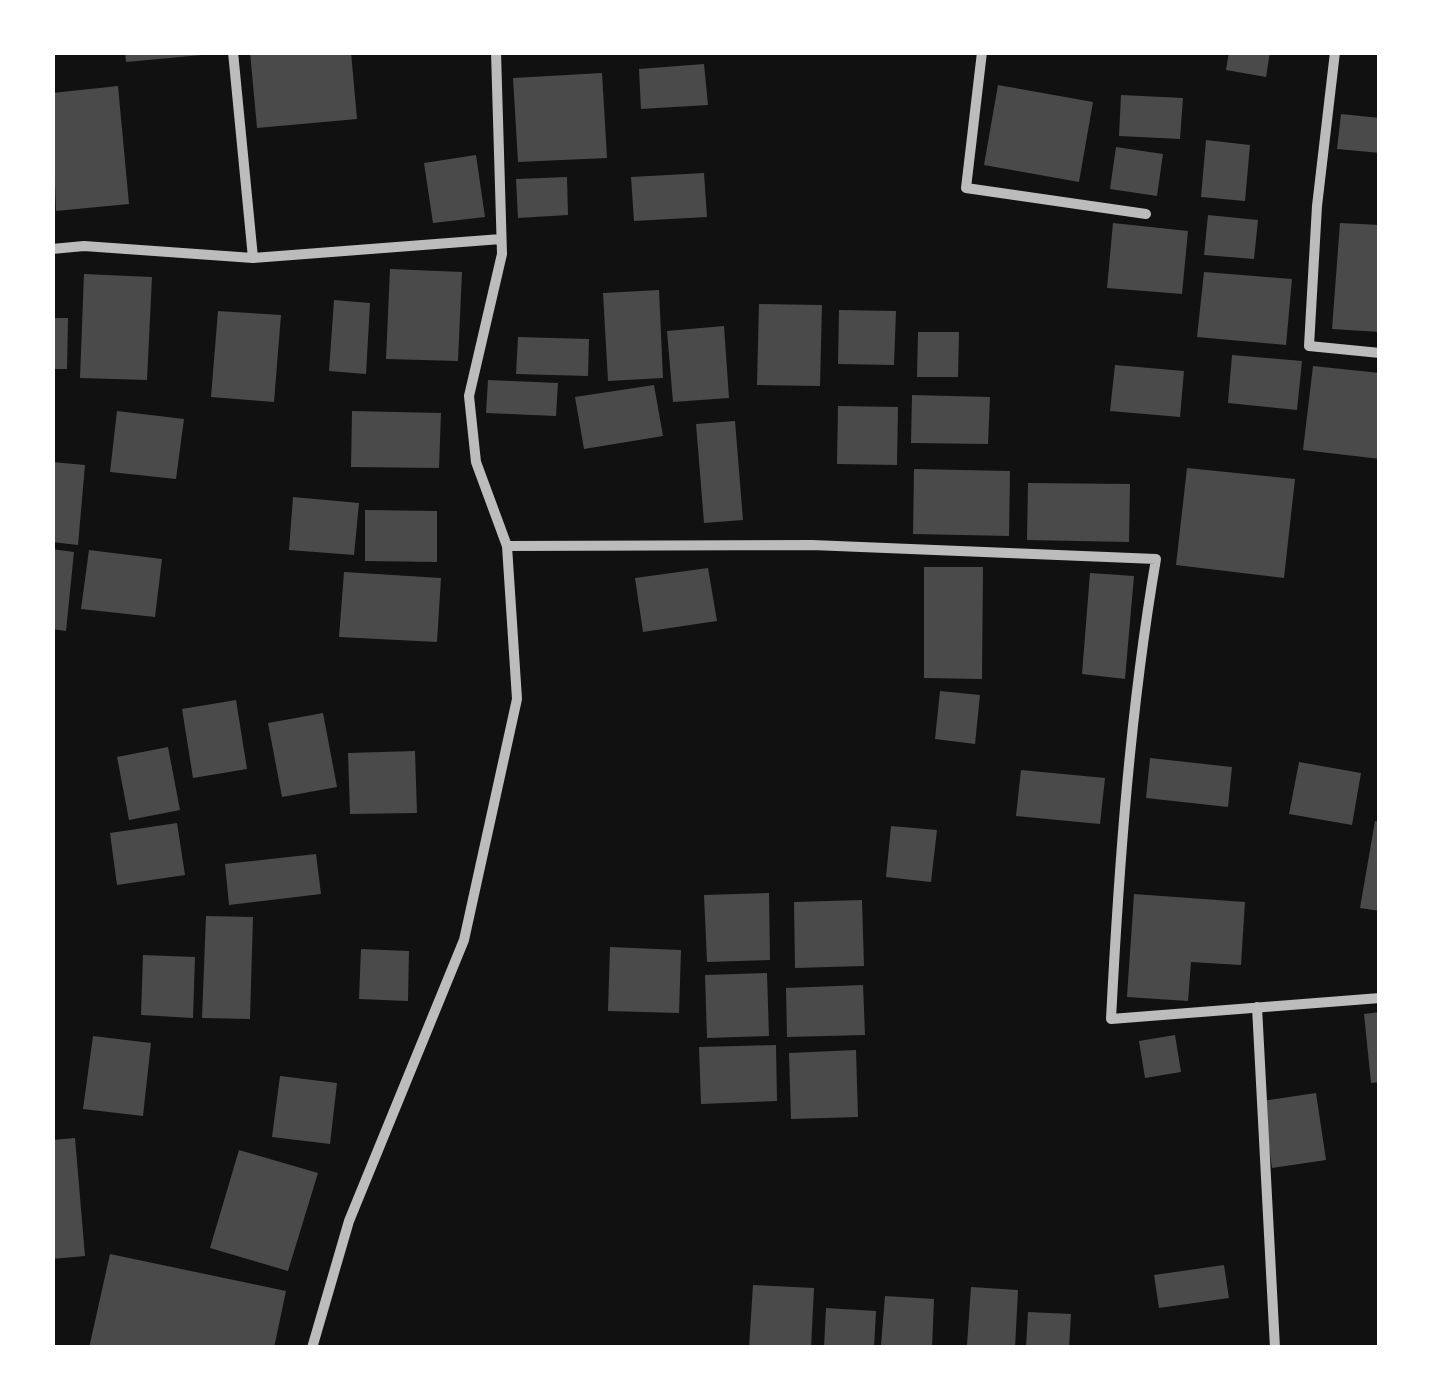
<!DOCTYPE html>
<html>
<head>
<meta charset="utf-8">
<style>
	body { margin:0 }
	#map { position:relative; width:1432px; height:1400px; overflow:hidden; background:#111; font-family:Georgia,serif }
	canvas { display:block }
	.frame { position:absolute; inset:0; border:55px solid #fff; pointer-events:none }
</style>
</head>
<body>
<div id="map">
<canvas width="1432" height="1400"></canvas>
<div class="frame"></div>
</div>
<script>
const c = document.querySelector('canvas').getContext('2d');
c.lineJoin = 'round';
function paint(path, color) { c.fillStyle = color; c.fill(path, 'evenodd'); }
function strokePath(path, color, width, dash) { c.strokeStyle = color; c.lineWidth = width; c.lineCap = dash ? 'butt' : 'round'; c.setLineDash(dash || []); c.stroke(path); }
paint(new Path2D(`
	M 125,52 L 202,52 L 202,55 L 126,62 Z
	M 250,52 L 351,52 L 357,119 L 257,128 Z
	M 1229,52 L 1270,52 L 1266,77 L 1226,70 Z
	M 704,64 L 708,105 L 641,109 L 639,69 Z
	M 602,73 L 607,158 L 518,162 L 513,78 Z
	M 998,85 L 1093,102 L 1079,182 L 984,165 Z
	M 118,86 L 129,204 L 56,211 L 52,93 Z
	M 1121,95 L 1183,98 L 1180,139 L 1119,136 Z
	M 1341,114 L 1380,118 L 1380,153 L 1337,149 Z
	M 1206,140 L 1250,145 L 1245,201 L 1201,197 Z
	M 1116,147 L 1163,154 L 1157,196 L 1110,189 Z
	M 476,155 L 485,217 L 433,223 L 424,163 Z
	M 704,173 L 707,217 L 634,221 L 631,177 Z
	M 567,177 L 568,215 L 518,218 L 516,179 Z
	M 1208,215 L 1258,220 L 1254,259 L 1204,255 Z
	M 1113,223 L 1188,231 L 1182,294 L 1107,288 Z
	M 1340,223 L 1380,225 L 1380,332 L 1332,329 Z
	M 390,269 L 462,272 L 458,361 L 386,359 Z
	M 1204,272 L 1292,279 L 1286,345 L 1197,337 Z
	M 84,274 L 152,277 L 147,380 L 80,378 Z
	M 659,290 L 663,378 L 608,381 L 603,293 Z
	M 334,300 L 370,303 L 366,374 L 329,371 Z
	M 759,304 L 822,305 L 820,386 L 757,385 Z
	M 839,310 L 896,311 L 894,365 L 838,364 Z
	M 218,311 L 281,315 L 274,402 L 211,397 Z
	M 52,318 L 68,318 L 67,369 L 52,369 Z
	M 724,326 L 729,398 L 673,402 L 667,331 Z
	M 918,332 L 959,332 L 958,377 L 917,377 Z
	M 518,337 L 589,339 L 588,376 L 516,374 Z
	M 1232,355 L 1302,361 L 1297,410 L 1228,403 Z
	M 1115,365 L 1184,371 L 1180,417 L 1110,411 Z
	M 1313,366 L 1380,373 L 1380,459 L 1303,450 Z
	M 488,380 L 558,383 L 556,416 L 486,413 Z
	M 654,385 L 663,436 L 584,449 L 575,397 Z
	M 912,395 L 990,397 L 988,444 L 911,443 Z
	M 838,406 L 898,407 L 897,465 L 837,464 Z
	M 117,411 L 184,419 L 176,479 L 110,472 Z
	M 352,411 L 441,413 L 439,468 L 351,467 Z
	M 735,421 L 743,520 L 704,523 L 696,424 Z
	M 52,462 L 85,465 L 78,545 L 52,542 Z
	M 1187,468 L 1295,479 L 1284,578 L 1176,565 Z
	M 914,469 L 1010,471 L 1009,536 L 913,534 Z
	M 1028,483 L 1130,484 L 1129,542 L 1027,540 Z
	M 293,497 L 359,503 L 354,555 L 289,550 Z
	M 365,510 L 437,511 L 437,562 L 365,561 Z
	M 52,549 L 74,552 L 66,631 L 52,629 Z
	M 89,550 L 162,559 L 155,617 L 81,609 Z
	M 924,567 L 983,567 L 982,679 L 924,678 Z
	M 708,568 L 717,621 L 643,632 L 635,578 Z
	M 344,572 L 441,578 L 437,642 L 339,637 Z
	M 1090,573 L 1134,576 L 1125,679 L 1082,674 Z
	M 940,691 L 980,695 L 975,744 L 935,739 Z
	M 236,700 L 247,769 L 193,778 L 182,709 Z
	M 323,713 L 337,787 L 282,797 L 268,723 Z
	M 168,747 L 180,810 L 129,820 L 117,757 Z
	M 415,751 L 417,813 L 350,814 L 348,753 Z
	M 1150,758 L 1232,767 L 1228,807 L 1146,798 Z
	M 1299,762 L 1361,773 L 1352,825 L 1289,814 Z
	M 1021,770 L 1105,778 L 1100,824 L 1016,816 Z
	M 1375,821 L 1380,822 L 1380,911 L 1360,908 Z
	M 177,823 L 185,875 L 117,885 L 110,833 Z
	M 891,826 L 937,830 L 931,882 L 886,877 Z
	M 316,854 L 321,894 L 229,905 L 225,864 Z
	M 769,893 L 770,960 L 707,962 L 704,895 Z
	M 1134,894 L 1245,902 L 1241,965 L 1191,962 L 1188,1001 L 1127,997 Z
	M 862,900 L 864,966 L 795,968 L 794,902 Z
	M 206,916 L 253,917 L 250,1019 L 202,1018 Z
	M 610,947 L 681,950 L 679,1013 L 608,1011 Z
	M 361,949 L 409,951 L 408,1001 L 359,999 Z
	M 143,955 L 195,957 L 193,1018 L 141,1015 Z
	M 767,973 L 769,1036 L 707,1038 L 705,975 Z
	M 863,985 L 865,1035 L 787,1037 L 786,988 Z
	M 1380,1012 L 1380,1082 L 1371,1083 L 1364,1014 Z
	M 1175,1035 L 1181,1072 L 1145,1078 L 1139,1041 Z
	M 93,1036 L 151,1043 L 143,1116 L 83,1109 Z
	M 776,1045 L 777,1101 L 701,1104 L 699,1047 Z
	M 856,1050 L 858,1117 L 791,1119 L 789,1053 Z
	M 280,1076 L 337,1083 L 330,1144 L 272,1137 Z
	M 1316,1093 L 1326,1160 L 1272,1168 L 1262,1101 Z
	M 75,1138 L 85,1256 L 52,1259 L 52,1140 Z
	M 239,1150 L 318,1173 L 288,1271 L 210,1248 Z
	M 110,1254 L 286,1291 L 274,1348 L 89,1348 Z
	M 1224,1265 L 1229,1298 L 1159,1308 L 1154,1275 Z
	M 753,1285 L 814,1288 L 811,1348 L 749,1348 Z
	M 971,1287 L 1018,1290 L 1015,1348 L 967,1345 Z
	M 885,1296 L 934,1299 L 932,1348 L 881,1345 Z
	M 826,1308 L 876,1311 L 874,1348 L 824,1348 Z
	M 1028,1312 L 1071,1314 L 1069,1348 L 1026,1348 Z`), '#4a4a4a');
strokePath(new Path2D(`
	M 233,52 L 253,258 L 501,239
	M 496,52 L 502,254 L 469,396 L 476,462 L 507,546 L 812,545 L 1156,559 C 1130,711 1119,865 1111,1019 L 1380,998
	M 982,52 L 966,188 L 1146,214
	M 1335,52 L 1317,206 L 1309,346 L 1380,353
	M 52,249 L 84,246 L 253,258
	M 1257,1007 L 1275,1348
	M 312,1348 L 349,1221 L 464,940 L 517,699 L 507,546`), '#bcbcbc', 10);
</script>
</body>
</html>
